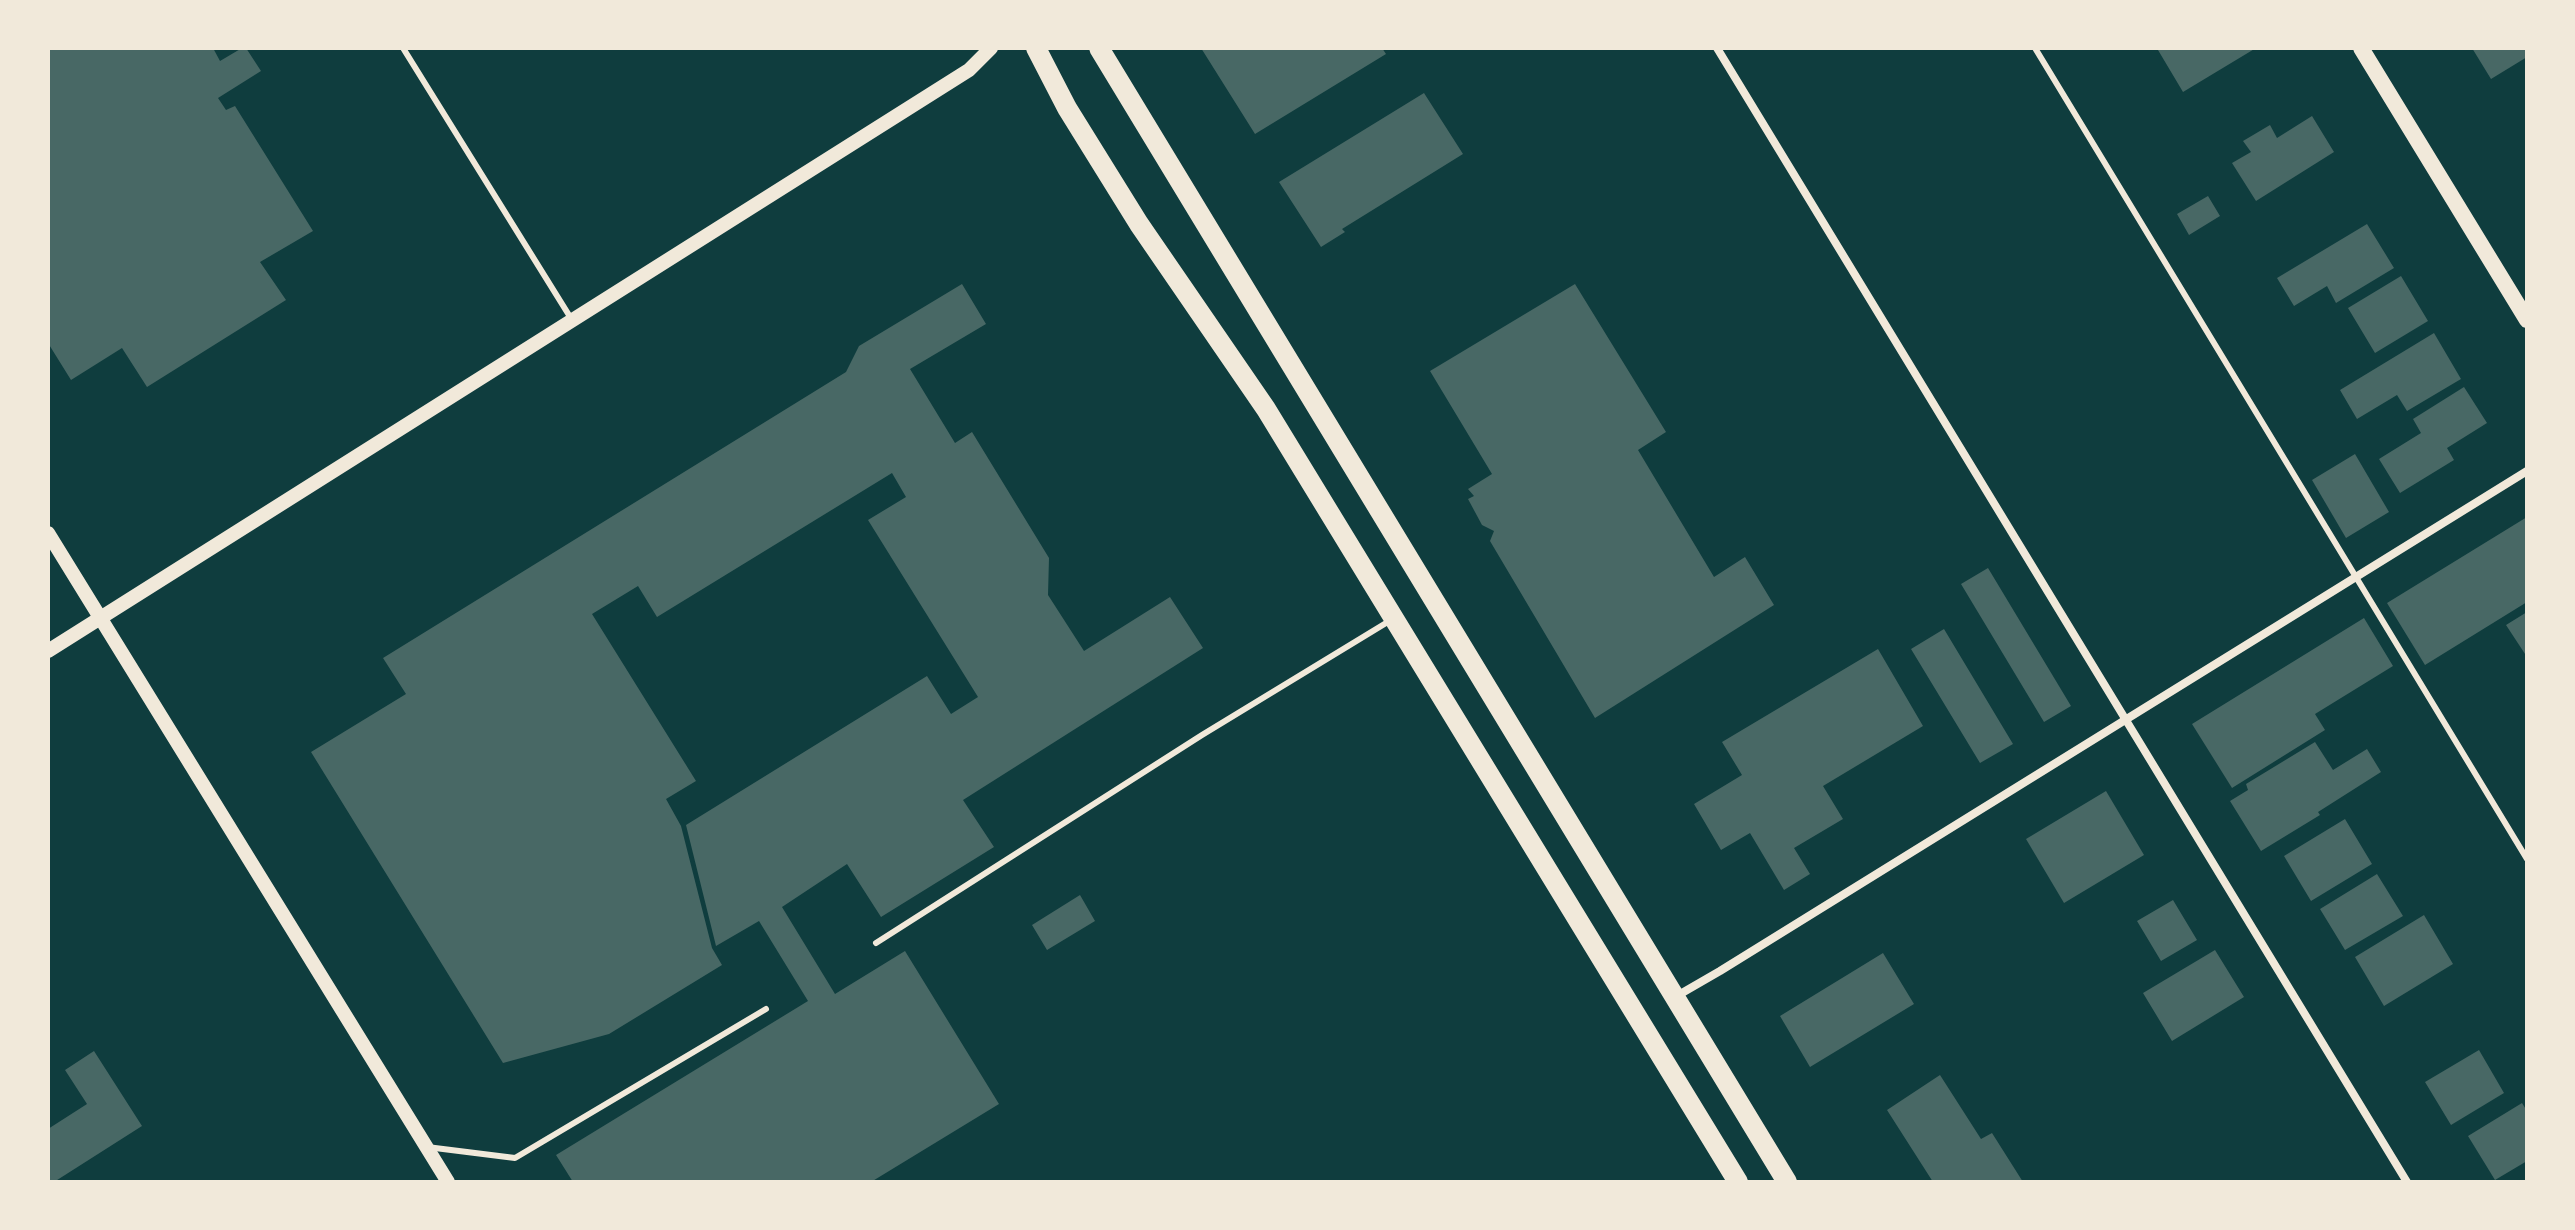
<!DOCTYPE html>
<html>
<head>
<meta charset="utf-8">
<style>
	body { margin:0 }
	#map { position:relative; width:2575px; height:1230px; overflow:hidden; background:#0f3d3e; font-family:Rubik,sans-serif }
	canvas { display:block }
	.frame { position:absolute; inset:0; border:50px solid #f1e9da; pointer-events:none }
</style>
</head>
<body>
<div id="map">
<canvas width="2575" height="1230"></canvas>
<div class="frame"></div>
</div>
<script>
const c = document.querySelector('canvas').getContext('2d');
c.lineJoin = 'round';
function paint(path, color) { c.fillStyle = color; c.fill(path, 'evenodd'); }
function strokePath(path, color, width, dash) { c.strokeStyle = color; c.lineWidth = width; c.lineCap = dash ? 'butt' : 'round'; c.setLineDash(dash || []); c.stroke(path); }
paint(new Path2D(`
	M 48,48 L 213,48 L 220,61 L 242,48 L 246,48 L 261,71 L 218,98 L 226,110 L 235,106 L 313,231 L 260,262 L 286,300 L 147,387 L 122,348 L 71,380 L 48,343 Z
	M 1201,48 L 1382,48 L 1386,54 L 1255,134 Z
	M 2161,48 L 2256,48 L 2183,92 L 2158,50 Z
	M 2472,48 L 2527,48 L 2527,57 L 2491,79 Z
	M 1424,93 L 1463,154 L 1342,229 L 1345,232 L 1321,247 L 1279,182 Z
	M 2312,116 L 2334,152 L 2256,201 L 2232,163 L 2251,152 L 2243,141 L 2270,125 L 2277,138 Z
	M 2208,196 L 2220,216 L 2189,235 L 2177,214 Z
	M 2367,224 L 2394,268 L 2336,303 L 2327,286 L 2294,306 L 2277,278 Z
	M 2401,276 L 2428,321 L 2375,353 L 2348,308 Z
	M 962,284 L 986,324 L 910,369 L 955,443 L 972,432 L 1049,558 L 1048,595 L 1084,651 L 1170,597 L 1203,648 L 963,800 L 994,847 L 881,917 L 847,864 L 782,907 L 835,994 L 905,951 L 999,1104 L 871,1182 L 573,1182 L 556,1155 L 808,1001 L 759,921 L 716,946 L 686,825 L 927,676 L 951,714 L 978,697 L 868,520 L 906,497 L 892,473 L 657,617 L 638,586 L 592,614 L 696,781 L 666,799 L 681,826 L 712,948 L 722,965 L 609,1034 L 503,1063 L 311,752 L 406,694 L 383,658 L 846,372 L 859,346 Z
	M 1575,284 L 1666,432 L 1638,450 L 1714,577 L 1745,557 L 1774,605 L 1595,718 L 1490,541 L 1494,531 L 1482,525 L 1468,499 L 1474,496 L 1468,489 L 1492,474 L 1430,371 Z
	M 2434,333 L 2461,379 L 2407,411 L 2397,395 L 2357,419 L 2340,390 Z
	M 2464,387 L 2487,423 L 2447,448 L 2454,460 L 2400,493 L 2379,459 L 2421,433 L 2413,419 Z
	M 2355,454 L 2389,512 L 2346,538 L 2312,480 Z
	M 2527,517 L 2527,602 L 2425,665 L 2387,603 Z
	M 1988,568 L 2071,706 L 2044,722 L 1961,584 Z
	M 2527,612 L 2527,657 L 2506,625 Z
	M 2364,618 L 2393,666 L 2315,714 L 2325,730 L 2232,788 L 2192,724 Z
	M 1944,629 L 2013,744 L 1980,763 L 1911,649 Z
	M 1878,649 L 1923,726 L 1823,786 L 1843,819 L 1794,848 L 1810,874 L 1784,890 L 1750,833 L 1721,850 L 1694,804 L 1742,775 L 1722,742 Z
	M 2315,742 L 2333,770 L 2367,749 L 2381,772 L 2318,812 L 2320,815 L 2261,851 L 2230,801 L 2248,790 L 2246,784 Z
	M 2106,791 L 2144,855 L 2064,903 L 2026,839 Z
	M 2345,819 L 2372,864 L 2311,901 L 2284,856 Z
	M 2377,874 L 2403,916 L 2345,950 L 2320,909 Z
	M 1080,895 L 1095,921 L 1047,950 L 1032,925 Z
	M 2173,900 L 2197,940 L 2161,961 L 2137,921 Z
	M 2424,915 L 2453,964 L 2384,1006 L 2355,957 Z
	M 2215,950 L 2244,997 L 2172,1041 L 2143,993 Z
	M 1883,953 L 1914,1004 L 1810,1067 L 1780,1016 Z
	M 2479,1050 L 2504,1093 L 2451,1125 L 2425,1082 Z
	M 94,1051 L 142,1126 L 54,1182 L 48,1182 L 48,1129 L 87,1104 L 65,1070 Z
	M 1940,1075 L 1981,1139 L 1992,1133 L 2023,1182 L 1933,1182 L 1887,1110 Z
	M 2522,1103 L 2527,1111 L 2527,1161 L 2495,1180 L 2468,1136 Z`), '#486865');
strokePath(new Path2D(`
	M 403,48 L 572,320
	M 2035,48 L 2527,859
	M 876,943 L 1202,735 L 1391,620
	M 427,1147 L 515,1158 L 766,1009`), '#f1e9da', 6);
strokePath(new Path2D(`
	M 1717,48 L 2407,1182
	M 1675,997 L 1720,971 L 2527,471`), '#f1e9da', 8);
strokePath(new Path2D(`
	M 48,533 L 448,1182
	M 48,651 L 969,70 L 991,48`), '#f1e9da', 14);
strokePath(new Path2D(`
	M 2361,48 L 2527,320`), '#f1e9da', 16);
strokePath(new Path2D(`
	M 1036,48 L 1067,108 L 1139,224 L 1266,409 L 1738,1182
	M 1099,48 L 1787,1182`), '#f1e9da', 20);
</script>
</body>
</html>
